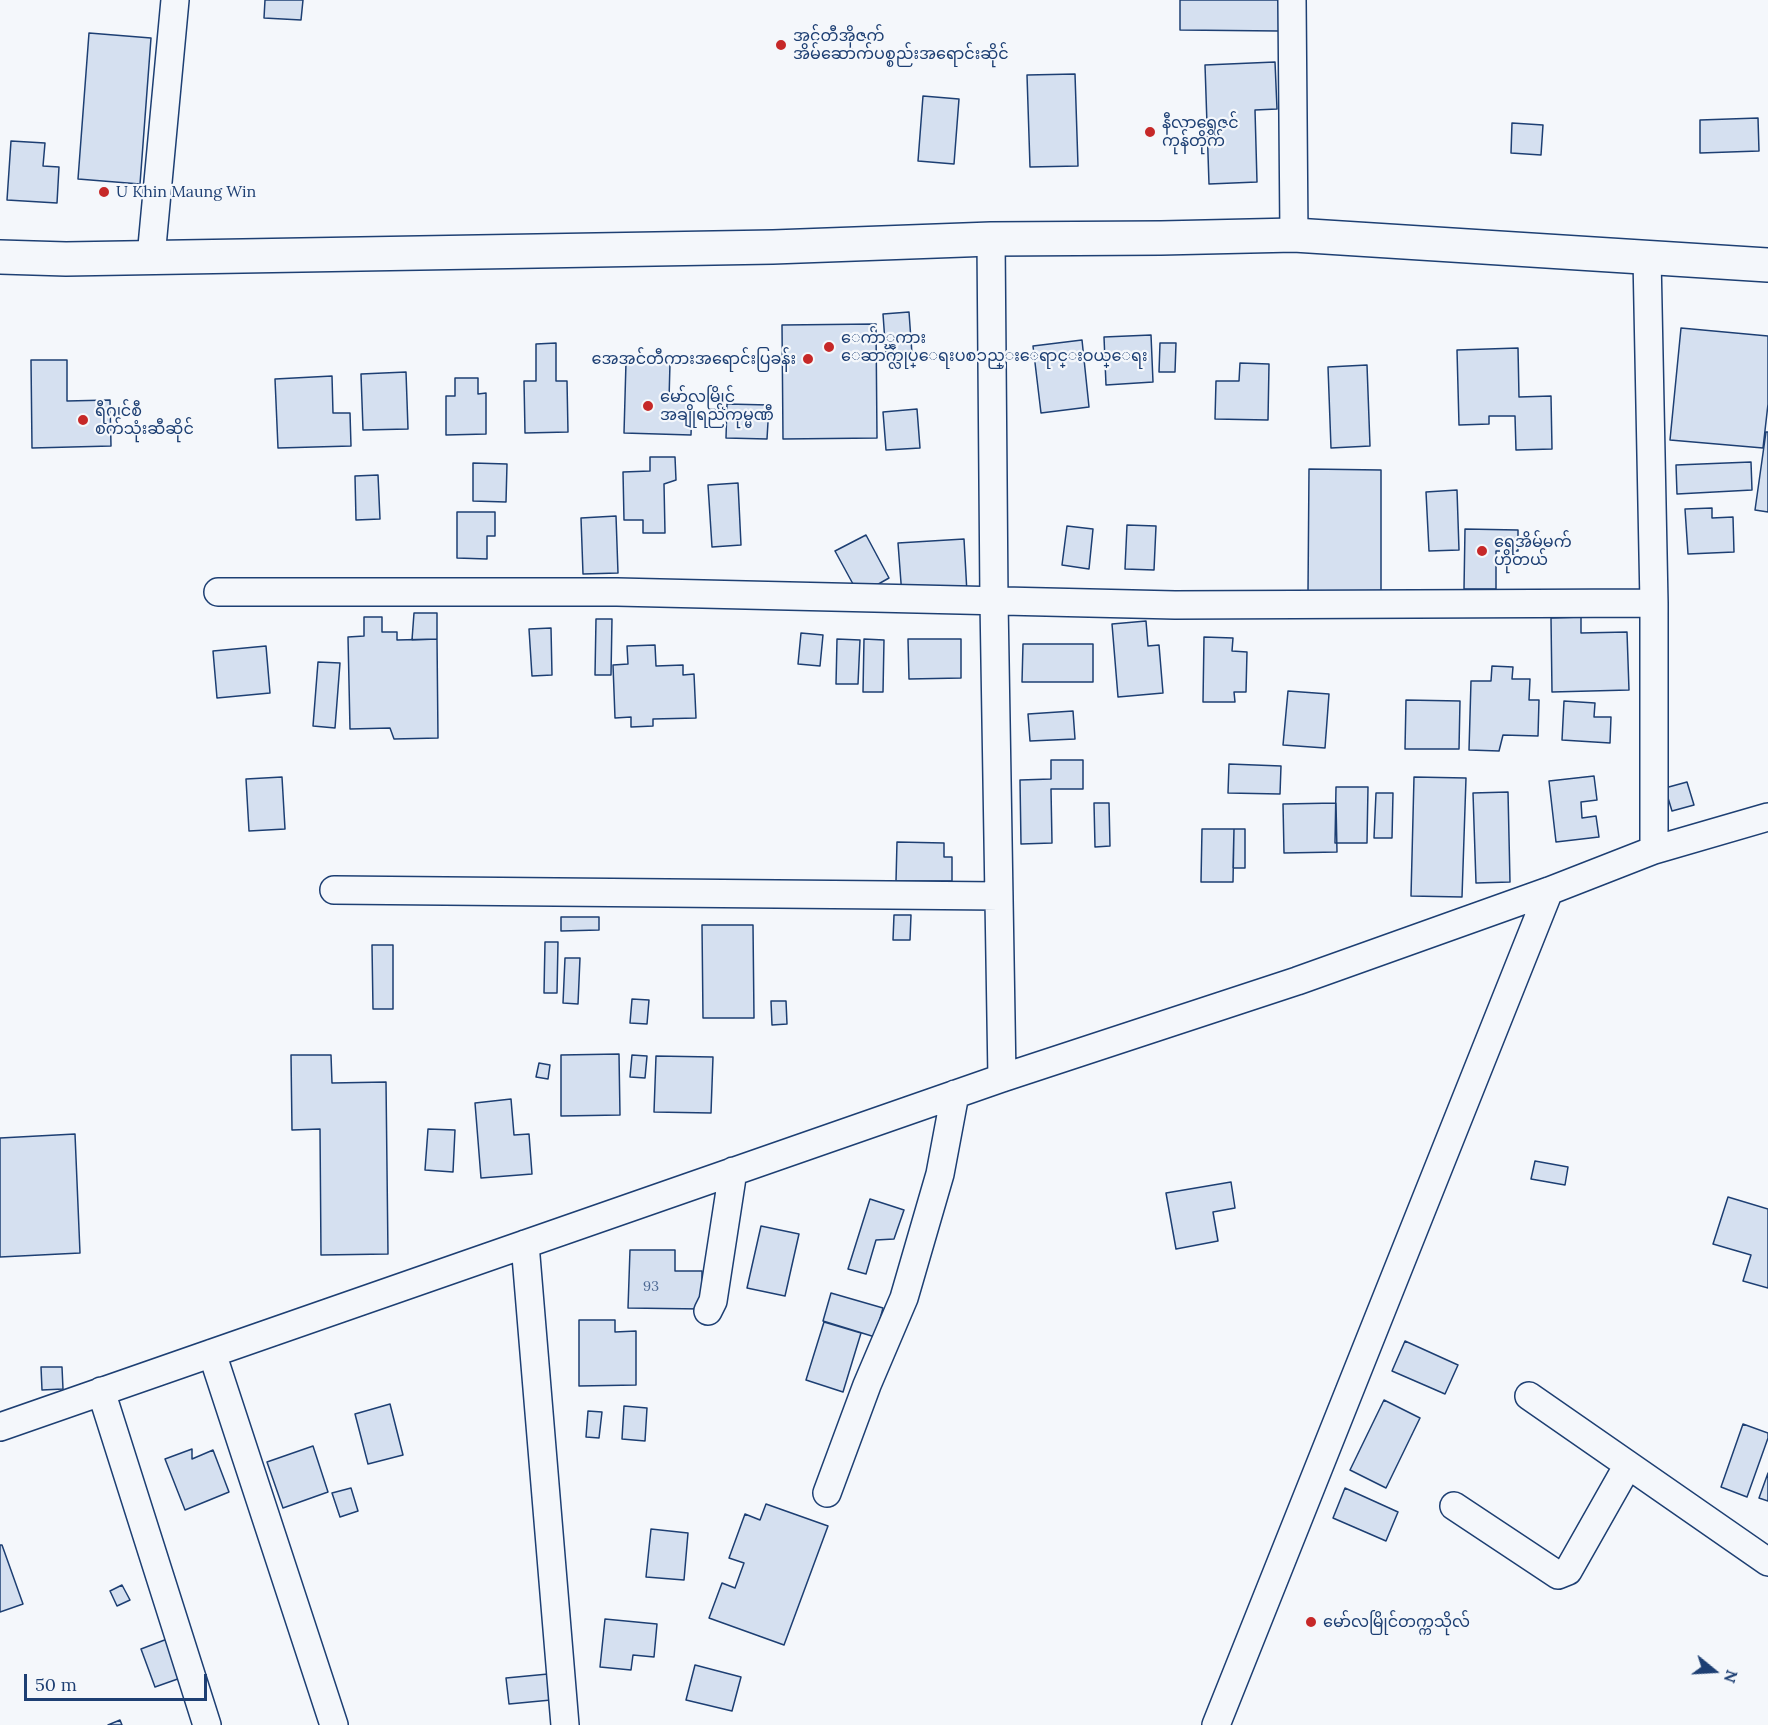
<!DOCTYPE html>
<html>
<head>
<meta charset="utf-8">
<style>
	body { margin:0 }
	#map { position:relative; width:1768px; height:1725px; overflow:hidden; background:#f4f7fb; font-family:Lora,serif }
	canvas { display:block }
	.north { position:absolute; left:1684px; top:1641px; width:60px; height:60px; -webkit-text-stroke:4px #f4f7fb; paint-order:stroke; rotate:108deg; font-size:16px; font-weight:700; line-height:24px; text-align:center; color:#1d3f73 }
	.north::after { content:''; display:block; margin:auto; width:21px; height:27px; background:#1d3f73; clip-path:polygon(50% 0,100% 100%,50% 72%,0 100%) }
	.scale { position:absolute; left:24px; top:1674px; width:183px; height:27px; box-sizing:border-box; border:3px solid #1d3f73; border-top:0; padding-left:8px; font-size:18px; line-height:21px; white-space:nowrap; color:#1d3f73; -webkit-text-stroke:4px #f4f7fb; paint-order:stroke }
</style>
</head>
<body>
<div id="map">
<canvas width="1768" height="1725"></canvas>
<div class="north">N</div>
<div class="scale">50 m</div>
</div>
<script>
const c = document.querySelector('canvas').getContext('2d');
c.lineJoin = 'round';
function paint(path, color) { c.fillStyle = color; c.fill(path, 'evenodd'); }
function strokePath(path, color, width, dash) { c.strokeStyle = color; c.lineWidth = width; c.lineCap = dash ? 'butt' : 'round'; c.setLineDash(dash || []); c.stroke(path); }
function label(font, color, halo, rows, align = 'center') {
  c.font = font + ' Lora,"Noto Sans Myanmar",serif'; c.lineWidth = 4.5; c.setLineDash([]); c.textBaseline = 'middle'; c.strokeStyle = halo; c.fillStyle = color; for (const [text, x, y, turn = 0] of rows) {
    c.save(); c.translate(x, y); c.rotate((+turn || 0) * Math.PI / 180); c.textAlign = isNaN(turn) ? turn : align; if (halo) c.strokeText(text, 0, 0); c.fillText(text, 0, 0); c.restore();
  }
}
const building = new Path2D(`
	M 265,0 L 303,0 L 301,20 L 264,18 Z
	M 1180,0 L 1279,0 L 1279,31 L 1180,30 Z
	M 89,33 L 151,38 L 140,184 L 78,179 Z
	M 1275,62 L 1277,109 L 1255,110 L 1257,182 L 1209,184 L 1205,65 Z
	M 1075,74 L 1078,166 L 1030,167 L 1027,75 Z
	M 923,96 L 959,99 L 954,164 L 918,161 Z
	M 1758,118 L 1759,151 L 1700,153 L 1700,120 Z
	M 1512,123 L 1543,125 L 1541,155 L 1511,153 Z
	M 11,141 L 45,143 L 43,166 L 59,167 L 57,203 L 7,200 Z
	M 909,312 L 912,354 L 886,356 L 883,314 Z
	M 876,324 L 877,438 L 783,439 L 782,325 Z
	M 1681,328 L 1768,336 L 1768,404 L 1763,448 L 1670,440 Z
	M 1151,335 L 1153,382 L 1106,385 L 1104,337 Z
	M 1082,340 L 1089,407 L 1041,413 L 1033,346 Z
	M 556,343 L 556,381 L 567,381 L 568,432 L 525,433 L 524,381 L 536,381 L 536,344 Z
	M 1160,343 L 1176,343 L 1175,372 L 1159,372 Z
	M 1518,348 L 1519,397 L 1551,396 L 1552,449 L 1516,450 L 1515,416 L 1489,416 L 1489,424 L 1459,425 L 1457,350 Z
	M 31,360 L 67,360 L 67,401 L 110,400 L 111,446 L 32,448 Z
	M 626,362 L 670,363 L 669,400 L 692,401 L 691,435 L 624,433 Z
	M 1240,363 L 1269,364 L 1268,420 L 1215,419 L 1216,381 L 1239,381 Z
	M 1367,365 L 1370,446 L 1331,448 L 1328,367 Z
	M 406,372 L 408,429 L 363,430 L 361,374 Z
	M 332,376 L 333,413 L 350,413 L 351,446 L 278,448 L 275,379 Z
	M 455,378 L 478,378 L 478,394 L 486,393 L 486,434 L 446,435 L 446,396 L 455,396 Z
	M 727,404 L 769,405 L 767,439 L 726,438 Z
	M 917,409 L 920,448 L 886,450 L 883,412 Z
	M 1766,432 L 1768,432 L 1768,512 L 1755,510 Z
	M 650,457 L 675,457 L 676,480 L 664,484 L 665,533 L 643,533 L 643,520 L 624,520 L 623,472 L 650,471 Z
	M 1751,462 L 1752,490 L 1677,494 L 1676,465 Z
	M 473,463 L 507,464 L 506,502 L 473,501 Z
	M 1309,469 L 1381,470 L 1381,592 L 1308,592 Z
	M 378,475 L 380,519 L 356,520 L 355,476 Z
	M 738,483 L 741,545 L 712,547 L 708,485 Z
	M 1457,490 L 1459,550 L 1429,551 L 1426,492 Z
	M 1712,508 L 1712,518 L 1733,517 L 1734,552 L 1688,554 L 1685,509 Z
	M 457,512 L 495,512 L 495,536 L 487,536 L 487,559 L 457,558 Z
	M 616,516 L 618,573 L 583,574 L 581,518 Z
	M 1127,525 L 1156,526 L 1154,570 L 1125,569 Z
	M 1067,526 L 1093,529 L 1089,569 L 1062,565 Z
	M 1465,529 L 1518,530 L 1518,551 L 1496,551 L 1496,589 L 1464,589 Z
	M 866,535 L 889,578 L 859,595 L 835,551 Z
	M 964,539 L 967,593 L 902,596 L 898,543 Z
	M 414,613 L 437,613 L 437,639 L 412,640 Z
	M 364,617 L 382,617 L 382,632 L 397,632 L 397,640 L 437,639 L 438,738 L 394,739 L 390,728 L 350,729 L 348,637 L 364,636 Z
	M 1581,617 L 1581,633 L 1627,632 L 1629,690 L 1552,692 L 1551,618 Z
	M 596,619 L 612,619 L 611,675 L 595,675 Z
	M 1146,621 L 1148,646 L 1159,645 L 1163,693 L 1118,697 L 1112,624 Z
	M 551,628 L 552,675 L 532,676 L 529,629 Z
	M 801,633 L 823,635 L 820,666 L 798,664 Z
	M 1204,637 L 1233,638 L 1232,651 L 1247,652 L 1246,692 L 1234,692 L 1235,702 L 1203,702 Z
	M 837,639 L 860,640 L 858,684 L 836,684 Z
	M 864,639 L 884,640 L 883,692 L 863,692 Z
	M 908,639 L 961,639 L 961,678 L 909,679 Z
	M 1023,644 L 1093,644 L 1093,682 L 1022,682 Z
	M 655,645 L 656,666 L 683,665 L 683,675 L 694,674 L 696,718 L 653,719 L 653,726 L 631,727 L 631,717 L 615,718 L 613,665 L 628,664 L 627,646 Z
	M 266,646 L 270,693 L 217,698 L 213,651 Z
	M 318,662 L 340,663 L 335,728 L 313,726 Z
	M 1492,666 L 1513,667 L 1512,679 L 1530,679 L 1529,700 L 1539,700 L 1538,736 L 1503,735 L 1499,751 L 1469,750 L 1471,681 L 1491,681 Z
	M 1288,691 L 1329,694 L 1325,748 L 1283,745 Z
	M 1406,700 L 1460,701 L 1459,749 L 1405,749 Z
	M 1564,701 L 1595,703 L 1594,717 L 1611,717 L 1610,743 L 1562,740 Z
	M 1073,711 L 1075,739 L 1030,741 L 1028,714 Z
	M 1051,760 L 1083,760 L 1083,789 L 1051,789 L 1052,843 L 1021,844 L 1020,780 L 1051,779 Z
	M 1229,764 L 1281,766 L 1280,794 L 1228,793 Z
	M 1594,776 L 1597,800 L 1581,802 L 1582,818 L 1596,816 L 1599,837 L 1556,842 L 1549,781 Z
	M 282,777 L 285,829 L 249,831 L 246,779 Z
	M 1414,777 L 1466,778 L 1462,897 L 1411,896 Z
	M 1687,782 L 1694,805 L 1672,811 L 1665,788 Z
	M 1336,787 L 1368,787 L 1367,843 L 1335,843 Z
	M 1508,792 L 1510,882 L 1476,883 L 1473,793 Z
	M 1376,793 L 1393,793 L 1392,838 L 1374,838 Z
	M 1094,803 L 1109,803 L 1110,846 L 1095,847 Z
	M 1336,803 L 1337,852 L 1284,853 L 1283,804 Z
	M 1202,829 L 1234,829 L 1233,882 L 1201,882 Z
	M 1234,829 L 1245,829 L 1245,868 L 1233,868 Z
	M 897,842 L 944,843 L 944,857 L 952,857 L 952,881 L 896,881 Z
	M 894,915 L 911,915 L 910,940 L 893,940 Z
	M 561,917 L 599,917 L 599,930 L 561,931 Z
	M 702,925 L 753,925 L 754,1018 L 703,1018 Z
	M 545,942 L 558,942 L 557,993 L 544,993 Z
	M 372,945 L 393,945 L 393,1009 L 373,1009 Z
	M 565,958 L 580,958 L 578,1004 L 563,1003 Z
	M 632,999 L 649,1000 L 647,1024 L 630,1023 Z
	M 771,1001 L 786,1001 L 787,1024 L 772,1025 Z
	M 619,1054 L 620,1115 L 561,1116 L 561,1055 Z
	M 291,1055 L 331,1055 L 332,1083 L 386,1082 L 388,1254 L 321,1255 L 320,1129 L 292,1130 Z
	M 632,1055 L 647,1056 L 645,1078 L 630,1077 Z
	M 656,1056 L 713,1057 L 711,1113 L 654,1112 Z
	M 539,1063 L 550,1065 L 548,1079 L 536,1077 Z
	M 511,1099 L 514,1135 L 529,1134 L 532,1174 L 481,1178 L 475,1103 Z
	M 428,1129 L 455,1130 L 453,1172 L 425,1170 Z
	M 75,1134 L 80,1253 L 0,1257 L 0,1138 Z
	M 1535,1161 L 1568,1167 L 1565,1185 L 1531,1179 Z
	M 1231,1182 L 1235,1208 L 1213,1212 L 1218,1241 L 1176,1249 L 1166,1193 Z
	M 1728,1197 L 1768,1209 L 1768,1288 L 1743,1281 L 1751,1255 L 1713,1244 Z
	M 870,1199 L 904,1210 L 894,1239 L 876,1240 L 866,1274 L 848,1269 Z
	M 761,1226 L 799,1234 L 785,1296 L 747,1288 Z
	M 630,1250 L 675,1250 L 675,1271 L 702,1271 L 702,1309 L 628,1308 Z
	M 831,1293 L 883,1308 L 875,1337 L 823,1321 Z
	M 579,1320 L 615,1320 L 615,1332 L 636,1331 L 636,1385 L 579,1386 Z
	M 824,1322 L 861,1333 L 843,1392 L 806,1380 Z
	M 1405,1341 L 1458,1365 L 1445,1394 L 1392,1371 Z
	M 41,1367 L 62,1367 L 63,1389 L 42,1390 Z
	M 1384,1400 L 1420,1418 L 1386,1488 L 1350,1470 Z
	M 390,1404 L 403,1455 L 368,1464 L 355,1414 Z
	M 624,1406 L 647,1408 L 645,1441 L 622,1439 Z
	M 588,1411 L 602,1412 L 599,1438 L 586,1437 Z
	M 1743,1424 L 1768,1433 L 1768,1438 L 1747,1497 L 1721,1487 Z
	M 313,1446 L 328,1492 L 283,1508 L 267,1462 Z
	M 192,1449 L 192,1459 L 213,1450 L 229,1492 L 185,1510 L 165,1459 Z
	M 1768,1473 L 1768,1501 L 1759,1498 Z
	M 351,1488 L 358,1511 L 340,1517 L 332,1493 Z
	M 1345,1488 L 1398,1512 L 1386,1541 L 1333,1518 Z
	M 766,1504 L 828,1526 L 784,1645 L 709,1618 L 722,1583 L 735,1588 L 744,1563 L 729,1558 L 745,1514 L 760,1520 Z
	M 651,1529 L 688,1533 L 684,1580 L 646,1577 Z
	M 0,1545 L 2,1545 L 23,1604 L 0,1612 Z
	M 122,1585 L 130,1600 L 117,1606 L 110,1591 Z
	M 605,1619 L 657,1624 L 654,1657 L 633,1655 L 631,1670 L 600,1667 Z
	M 175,1636 L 189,1675 L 155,1687 L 141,1649 Z
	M 695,1665 L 741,1677 L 732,1711 L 686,1700 Z
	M 548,1674 L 551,1700 L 509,1704 L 506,1678 Z
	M 120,1720 L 122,1725 L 108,1725 Z`);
paint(building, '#d5e0f0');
strokePath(building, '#1d3f73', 1.5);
const minor = new Path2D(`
	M 1292,0 L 1294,235
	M 991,239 L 994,601 L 1002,1078
	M 151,257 L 175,0
	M 1647,257 L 1654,603 L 1654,850
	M 218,592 L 617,592 L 1175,605 L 1654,603
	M 334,890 L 999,896
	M 525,1244 L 565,1725
	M 708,1311 L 713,1301 L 733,1171
	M 212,1353 L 334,1725
	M 101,1391 L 207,1725
	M 1529,1396 L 1768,1562
	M 0,1427 L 1002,1078 L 1297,981 L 1549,891 L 1654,850 L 1768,817
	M 827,1493 L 867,1385 L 904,1298 L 940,1174 L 955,1094
	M 1454,1506 L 1558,1575 L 1568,1571 L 1628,1465
	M 1216,1725 L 1549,891`);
const highway = new Path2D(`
	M 0,257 L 66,259 L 773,247 L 991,239 L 1161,238 L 1294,235 L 1768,265`);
strokePath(minor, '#1d3f73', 30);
strokePath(highway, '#1d3f73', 36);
strokePath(minor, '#f4f7fb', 27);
strokePath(highway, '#f4f7fb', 33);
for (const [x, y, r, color] of [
	[781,45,6,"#c62828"],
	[1150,132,6,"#c62828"],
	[104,192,6,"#c62828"],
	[829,347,6,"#c62828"],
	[808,359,6,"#c62828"],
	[648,406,6,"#c62828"],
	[83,420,6,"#c62828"],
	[1482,551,6,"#c62828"],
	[1311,1622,6,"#c62828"]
]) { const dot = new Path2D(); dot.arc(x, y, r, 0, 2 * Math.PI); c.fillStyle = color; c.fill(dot); strokePath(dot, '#f4f7fb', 2); }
label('14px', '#4b6792', null, [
	["93",651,1287]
]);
label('16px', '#1d3f73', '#f4f7fb', [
	["အင်တီအိုဇက်",793,36],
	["အိမ်ဆောက်ပစ္စည်းအရောင်းဆိုင်",793,54],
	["နီလာရွှေဇင်",1162,123],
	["ကုန်တိုက်",1162,141],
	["U Khin Maung Win",116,192],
	["ေက်ာ္ၾကား",841,338],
	["ေဆာက္လုပ္ေရးပစၥည္းေရာင္းဝယ္ေရး",841,356],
	["အေအင်တီကားအရောင်းပြခန်း",796,359,"right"],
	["မော်လမြိုင်",660,397],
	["အချိုရည်ကုမ္မဏီ",660,415],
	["ရီဂျင်စီ",95,411],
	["စက်သုံးဆီဆိုင်",95,429],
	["ရွှေအိမ်မက်",1494,542],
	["ဟိုတယ်",1494,560],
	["မော်လမြိုင်တက္ကသိုလ်",1323,1622]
], 'left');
</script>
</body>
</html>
